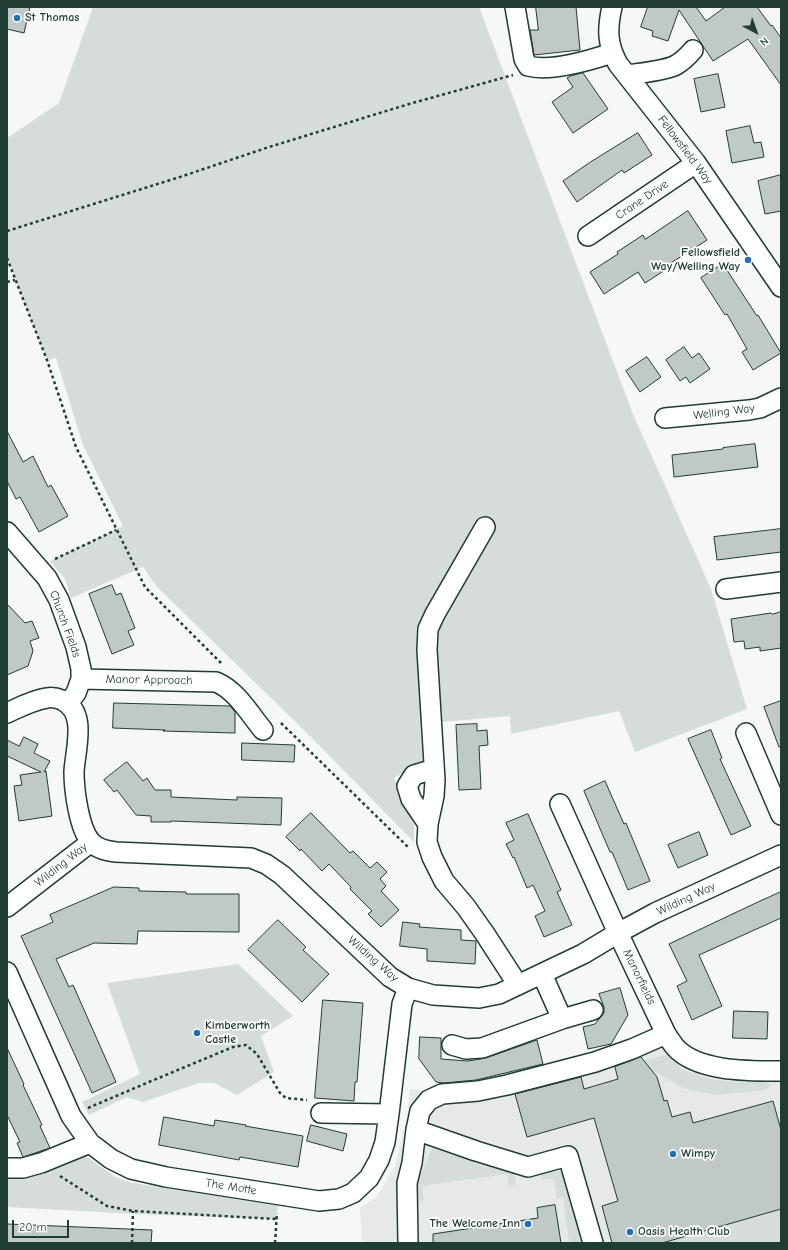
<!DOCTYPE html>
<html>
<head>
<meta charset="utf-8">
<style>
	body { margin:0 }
	#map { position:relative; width:788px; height:1250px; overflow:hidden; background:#f6f7f7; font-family:"Comic Neue",sans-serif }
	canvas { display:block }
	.frame { position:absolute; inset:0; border:8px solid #1f3d34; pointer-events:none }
	.north { position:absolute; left:736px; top:12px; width:40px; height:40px; -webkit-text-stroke:3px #fff; paint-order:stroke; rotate:139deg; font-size:11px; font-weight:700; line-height:16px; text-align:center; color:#1f3d34 }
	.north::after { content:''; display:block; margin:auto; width:14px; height:18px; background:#1f3d34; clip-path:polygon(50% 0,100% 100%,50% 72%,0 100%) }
	.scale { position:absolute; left:12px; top:1220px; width:57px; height:18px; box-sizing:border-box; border:2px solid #1f3d34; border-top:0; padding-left:5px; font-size:12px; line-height:14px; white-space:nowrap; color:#1f3d34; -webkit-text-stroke:3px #fff; paint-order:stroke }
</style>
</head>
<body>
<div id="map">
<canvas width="788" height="1250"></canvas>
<div class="frame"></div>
<div class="north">N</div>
<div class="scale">20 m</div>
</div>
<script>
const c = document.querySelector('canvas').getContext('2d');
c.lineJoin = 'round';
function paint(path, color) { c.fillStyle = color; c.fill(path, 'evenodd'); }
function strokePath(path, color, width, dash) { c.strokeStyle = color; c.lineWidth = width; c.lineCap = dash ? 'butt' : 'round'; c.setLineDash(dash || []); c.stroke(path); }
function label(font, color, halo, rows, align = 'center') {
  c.font = font + ' "Comic Neue",sans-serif'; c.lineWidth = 3.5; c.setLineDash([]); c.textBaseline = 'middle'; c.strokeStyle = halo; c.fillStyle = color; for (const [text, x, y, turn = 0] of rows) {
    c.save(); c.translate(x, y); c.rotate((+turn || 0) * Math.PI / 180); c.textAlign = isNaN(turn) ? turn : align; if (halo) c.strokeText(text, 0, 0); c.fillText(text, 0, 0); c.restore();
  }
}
paint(new Path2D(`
	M 666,1034 L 686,1056 L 781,1071 L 781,1243 L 362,1243 L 360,1207 L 376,1198 L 395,1166 L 407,1117 L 410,1089 L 442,1094 Z`), '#e6e9e8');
paint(new Path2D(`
	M 93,7 L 479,7 L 633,414 L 711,589 L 747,709 L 635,752 L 619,711 L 511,734 L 510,716 L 420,724 L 423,761 L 394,778 L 414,825 L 414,842 L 307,733 L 156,586 L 143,567 L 71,598 L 65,579 L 50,561 L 123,526 L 83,445 L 56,358 L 47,360 L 7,258 L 7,138 L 59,103 Z
	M 238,964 L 293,1016 L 261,1036 L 274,1072 L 237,1095 L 214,1083 L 199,1083 L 143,1102 L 127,1097 L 89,1115 L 82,1102 L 140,1074 L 107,983 Z
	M 667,1055 L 682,1069 L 709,1079 L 736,1082 L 767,1082 L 770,1085 L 766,1090 L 714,1095 L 683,1088 L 663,1076 L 652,1071 L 644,1060 Z
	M 432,1148 L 513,1173 L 516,1178 L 515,1184 L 509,1187 L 507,1174 L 422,1186 L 424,1200 L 416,1201 L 413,1195 Z
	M 82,1153 L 114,1176 L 128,1182 L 278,1206 L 276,1219 L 135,1214 L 7,1207 L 7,1171 Z
	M 558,1171 L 566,1173 L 586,1243 L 569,1243 L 563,1197 L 557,1199 L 554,1178 L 542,1180 L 541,1173 Z
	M 781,1209 L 781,1243 L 662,1243 Z`), '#d6dcdb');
const building = new Path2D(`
	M 7,7 L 30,7 L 24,33 L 7,29 Z
	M 536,7 L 576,7 L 580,50 L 534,55 L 530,30 L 538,30 Z
	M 648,7 L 696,7 L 706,21 L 725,7 L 757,7 L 771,26 L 772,25 L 781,38 L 781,85 L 748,39 L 713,61 L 679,10 L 668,41 L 652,36 L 653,31 L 641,27 Z
	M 583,73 L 608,109 L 573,133 L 552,102 L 573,87 L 567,78 L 571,76 Z
	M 718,74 L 725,107 L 701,112 L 694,79 Z
	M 750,126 L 754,143 L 761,142 L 764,157 L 732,163 L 726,131 Z
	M 638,133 L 652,155 L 624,173 L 622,170 L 577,202 L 563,181 L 589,163 Z
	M 781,175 L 781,211 L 765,214 L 758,181 Z
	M 688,211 L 707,240 L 663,268 L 665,270 L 645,283 L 638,272 L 604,294 L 590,272 L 618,254 L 617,252 L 643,235 L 645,239 Z
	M 723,264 L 757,316 L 758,315 L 781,353 L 753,370 L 742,352 L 747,349 L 727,314 L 725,315 L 701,278 Z
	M 684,347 L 692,358 L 699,353 L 710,369 L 690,383 L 686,377 L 680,381 L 666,360 Z
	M 647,357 L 661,377 L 640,392 L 626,371 Z
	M 7,431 L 23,462 L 33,456 L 48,487 L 51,485 L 68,516 L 39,532 L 20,497 L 16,499 L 7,481 Z
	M 755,444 L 758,467 L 674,477 L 672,455 L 723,449 L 723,448 Z
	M 781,529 L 781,552 L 717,560 L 714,537 Z
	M 112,585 L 116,595 L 121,593 L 135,628 L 128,631 L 134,645 L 112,654 L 89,594 Z
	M 7,604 L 25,623 L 32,621 L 39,638 L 30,641 L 33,651 L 28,666 L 7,675 Z
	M 781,612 L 781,648 L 760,651 L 760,647 L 745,649 L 744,641 L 734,642 L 731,619 L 771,613 L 772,614 Z
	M 781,701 L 781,747 L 779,747 L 764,707 Z
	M 114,703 L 230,706 L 235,712 L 235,733 L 163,731 L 165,730 L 113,728 Z
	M 477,724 L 477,731 L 487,730 L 488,745 L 479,746 L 481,789 L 459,790 L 456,725 Z
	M 711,730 L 722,758 L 720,759 L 751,826 L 731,835 L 688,739 Z
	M 24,737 L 38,744 L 34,753 L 50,761 L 44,772 L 46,771 L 52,816 L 19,821 L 14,786 L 22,785 L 20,775 L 41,772 L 7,756 L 7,740 L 19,746 Z
	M 242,743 L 295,745 L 294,762 L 242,760 Z
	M 127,762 L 143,781 L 147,778 L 155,790 L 171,790 L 171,797 L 237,800 L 237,797 L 282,798 L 281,825 L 171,821 L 171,822 L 151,822 L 151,816 L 136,815 L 117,790 L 114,792 L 104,780 Z
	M 605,781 L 624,824 L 626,823 L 650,881 L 628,890 L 612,852 L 610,852 L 584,791 Z
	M 311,813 L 350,853 L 353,851 L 370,868 L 377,862 L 387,872 L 380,879 L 386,886 L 381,891 L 399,910 L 381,927 L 368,914 L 372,911 L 350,889 L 351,887 L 329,864 L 322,871 L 301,849 L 300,851 L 286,837 Z
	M 528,814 L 561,890 L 557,892 L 572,925 L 544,937 L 535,916 L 545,911 L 533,885 L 527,888 L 514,857 L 513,858 L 506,844 L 514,840 L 506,823 Z
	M 699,832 L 708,855 L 678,868 L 668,845 Z
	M 114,887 L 139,888 L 139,891 L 186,892 L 186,894 L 239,894 L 239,932 L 138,931 L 137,944 L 94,943 L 56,959 L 69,987 L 73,985 L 116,1082 L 92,1093 L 21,936 L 53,922 L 50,915 Z
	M 781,892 L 781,918 L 699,955 L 722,1006 L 692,1020 L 677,986 L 687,981 L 669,944 L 758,902 Z
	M 278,920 L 306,947 L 303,950 L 329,974 L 302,1002 L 248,950 Z
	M 403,922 L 420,924 L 419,927 L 461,930 L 461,940 L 476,941 L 475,964 L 427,961 L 427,949 L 400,946 Z
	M 620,988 L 628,1015 L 611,1044 L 588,1049 L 583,1027 L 595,1024 L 604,1013 L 604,1007 L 599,994 Z
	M 323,1000 L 363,1003 L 357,1082 L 355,1082 L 354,1101 L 315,1098 Z
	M 734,1011 L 768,1012 L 767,1039 L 733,1038 Z
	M 420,1037 L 441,1038 L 441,1059 L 468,1061 L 486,1058 L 537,1040 L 543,1064 L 476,1080 L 444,1083 L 436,1082 L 419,1059 Z
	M 7,1048 L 24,1084 L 23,1085 L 42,1125 L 40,1126 L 50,1148 L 23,1157 L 17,1143 L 20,1142 L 7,1115 Z
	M 641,1057 L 657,1077 L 664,1101 L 667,1100 L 672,1117 L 690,1112 L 693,1123 L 773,1101 L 781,1130 L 781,1209 L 662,1243 L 612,1243 L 602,1206 L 618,1201 L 594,1118 L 527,1137 L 515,1094 L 581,1077 L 584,1089 L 618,1079 L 615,1067 Z
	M 164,1117 L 214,1126 L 215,1120 L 246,1125 L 245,1126 L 303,1136 L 298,1167 L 240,1157 L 239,1160 L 159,1145 Z
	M 311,1125 L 347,1134 L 343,1151 L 307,1141 Z
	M 555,1205 L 561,1243 L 433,1243 L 433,1234 L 538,1218 L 537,1208 Z
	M 7,1224 L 152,1230 L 151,1243 L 7,1243 Z`);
paint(building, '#c0c9c6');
strokePath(building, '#1f3d34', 1);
const minor = new Path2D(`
	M 515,7 L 524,59 L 528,66 C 550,72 591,60 612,53
	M 612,7 C 607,29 607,44 618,64 L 696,163 L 781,287
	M 627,75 C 640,73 665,71 676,65 C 683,61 688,56 693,50
	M 588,236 L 696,163
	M 665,418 L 749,410 L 760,408 L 781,398
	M 485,527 L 435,614 L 428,629 L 427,650 L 435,780 L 434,796 L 428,824 L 427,842 L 432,857 L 444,881 L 466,907 L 485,934 L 518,985
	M 7,532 L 47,578 L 59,600 L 76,647 L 81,669 L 81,679 L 76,693 L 68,703
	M 726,589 L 781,582
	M 81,679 L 216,682 C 236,690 249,713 263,730
	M 7,713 C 20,707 33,700 47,698 C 52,697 57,698 62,700 C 88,712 75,750 74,772 C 74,790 79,829 91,842 C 97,849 107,851 116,852 L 251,858 L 266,864 L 282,875 L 390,977 L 408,988 L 433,995 L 479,998 L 499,994 L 583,954 L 618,933 L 655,913 L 781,855
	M 746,733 L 781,815
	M 560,804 L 618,933 L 666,1034 C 669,1039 672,1043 675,1047 C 697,1072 750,1071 781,1071
	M 428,824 L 411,799 L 407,786 L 414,775 L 434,769
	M 7,907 L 91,842
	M 7,972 L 71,1116 L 90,1143 L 111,1159 L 131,1169 L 166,1177 L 319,1201 L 339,1199 L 353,1193 L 369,1178 L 379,1160 L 385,1142 L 389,1114 L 402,1004 L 408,988
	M 542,974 L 562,1019
	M 452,1045 L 466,1049 L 482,1048 L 562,1019 L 593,1010
	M 321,1113 L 389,1114
	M 416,1130 L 476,1151 L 528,1167 L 568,1156 L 593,1243
	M 7,1168 L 23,1168 L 41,1163 L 90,1143
	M 408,1243 L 407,1183 L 412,1163 L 416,1130 L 420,1111 L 429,1100 L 442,1094 L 478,1091 L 507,1085 L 595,1062 L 632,1049 L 666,1034`);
strokePath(minor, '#1f3d34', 22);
strokePath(new Path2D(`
	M 7,231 L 180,177 L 269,147 L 409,104 L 513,75
	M 7,258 L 47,360 L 76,447 L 145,587 L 221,663
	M 7,282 L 15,280
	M 55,559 L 116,530
	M 281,723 L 408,847
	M 88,1108 L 149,1082 L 233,1047 L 246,1045 L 257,1054 L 280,1093 L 286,1098 L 307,1100
	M 60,1176 L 107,1206 L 133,1211 L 276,1219
	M 132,1243 L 133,1211
	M 275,1243 L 277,1213`), '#1f3d34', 2.5, [3, 3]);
strokePath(minor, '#fff', 19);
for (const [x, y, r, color] of [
	[17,18,4,"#1f6fb2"],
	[748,260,4,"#1f6fb2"],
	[197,1033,4,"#1f6fb2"],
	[673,1154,4,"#1f6fb2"],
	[528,1224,4,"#1f6fb2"],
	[630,1232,4,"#1f6fb2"]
]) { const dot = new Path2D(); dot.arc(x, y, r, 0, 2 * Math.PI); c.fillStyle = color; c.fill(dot); strokePath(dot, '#fff', 1.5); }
label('bold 12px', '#1f3d34', '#fff', [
	["St Thomas",25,18],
	["Fellowsfield",740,253,"right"],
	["Way/Welling Way",740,267,"right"],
	["Kimberworth",205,1026],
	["Castle",205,1040],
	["Wimpy",681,1154],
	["The Welcome Inn",520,1224,"right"],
	["Oasis Health Club",638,1232]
], 'left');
label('12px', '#1f3d34', '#fff', [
	["Fellowsfield Way",685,150,53],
	["Crane Drive",642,200,-34],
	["Welling Way",724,412,-7],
	["Church Fields",65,624,70],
	["Manor Approach",149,680,1],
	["Wilding Way",61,865,-38],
	["Wilding Way",686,899,-25],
	["Wilding Way",373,959,41],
	["Manorfields",639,977,64],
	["The Motte",231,1187,9]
]);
</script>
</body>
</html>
